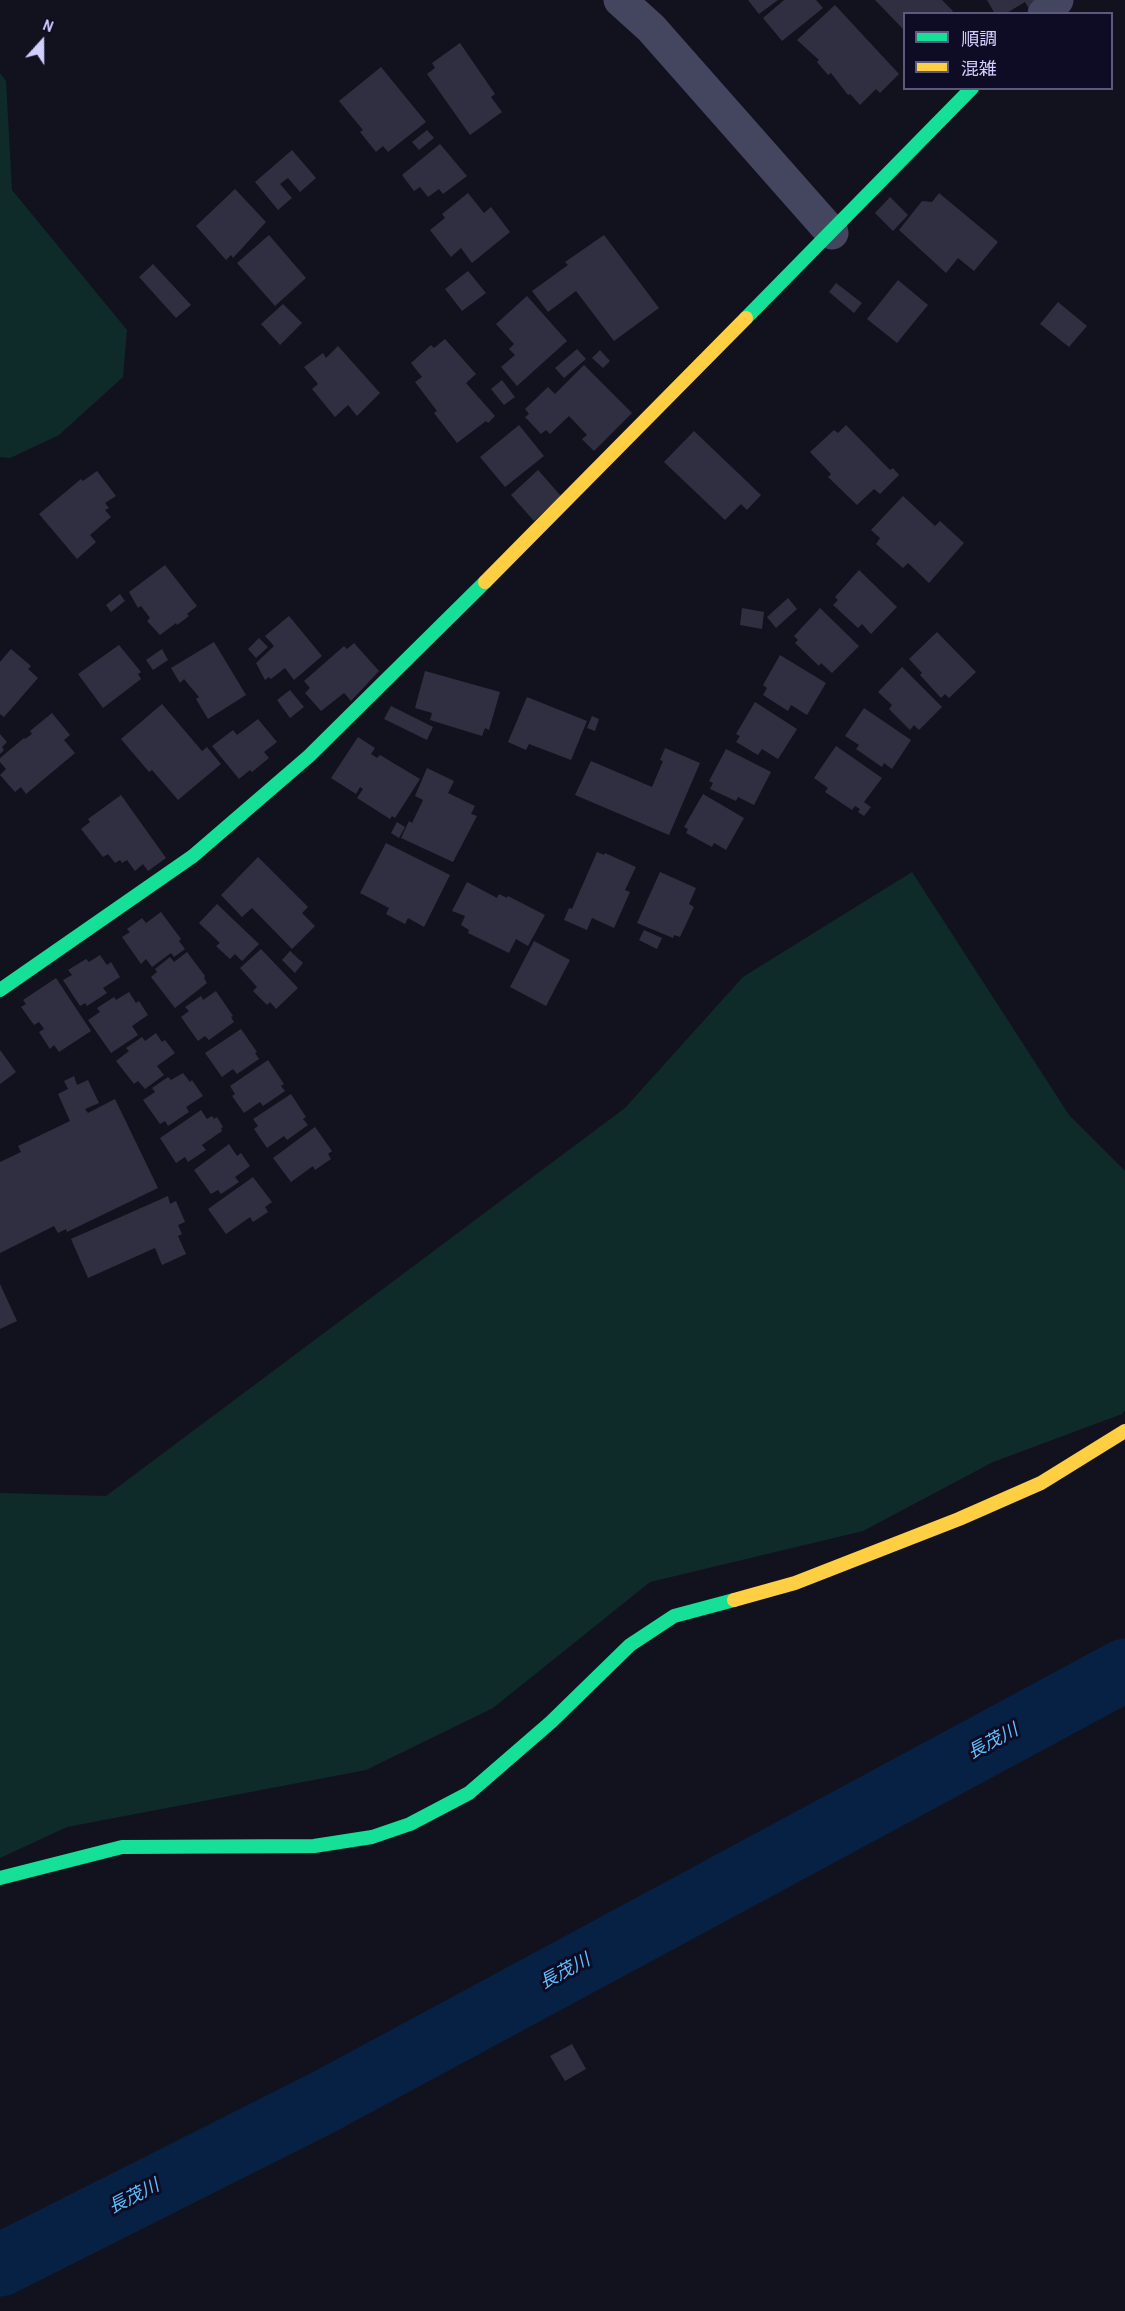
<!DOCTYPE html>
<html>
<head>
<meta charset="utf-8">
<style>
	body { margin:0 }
	#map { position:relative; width:1125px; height:2311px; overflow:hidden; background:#12121e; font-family:"Archivo Narrow","Noto Sans JP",sans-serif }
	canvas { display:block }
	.legend { position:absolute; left:903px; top:12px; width:210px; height:78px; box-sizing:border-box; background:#0e0c24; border:2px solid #5c5a7c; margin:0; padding:8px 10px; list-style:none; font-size:18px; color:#d1cfff }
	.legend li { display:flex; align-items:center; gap:12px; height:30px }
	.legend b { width:30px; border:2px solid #5c5a7c }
	.north { position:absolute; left:12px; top:12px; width:60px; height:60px; -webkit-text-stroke:4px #0e0c24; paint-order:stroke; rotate:21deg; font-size:16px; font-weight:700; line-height:24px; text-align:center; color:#d1cfff }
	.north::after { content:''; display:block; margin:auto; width:21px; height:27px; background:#d1cfff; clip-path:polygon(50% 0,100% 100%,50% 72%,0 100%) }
</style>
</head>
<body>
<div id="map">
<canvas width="1125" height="2311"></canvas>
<ul class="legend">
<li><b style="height:8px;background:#16e098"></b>順調</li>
<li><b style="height:8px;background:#ffcf43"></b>混雑</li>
</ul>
<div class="north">N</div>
</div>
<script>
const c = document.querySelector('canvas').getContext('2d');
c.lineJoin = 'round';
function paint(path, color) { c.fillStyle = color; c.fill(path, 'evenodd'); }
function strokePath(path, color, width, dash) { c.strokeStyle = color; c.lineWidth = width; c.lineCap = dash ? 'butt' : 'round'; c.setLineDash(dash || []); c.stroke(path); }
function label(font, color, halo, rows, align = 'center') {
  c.font = font + ' "Archivo Narrow","Noto Sans JP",sans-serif'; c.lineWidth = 6; c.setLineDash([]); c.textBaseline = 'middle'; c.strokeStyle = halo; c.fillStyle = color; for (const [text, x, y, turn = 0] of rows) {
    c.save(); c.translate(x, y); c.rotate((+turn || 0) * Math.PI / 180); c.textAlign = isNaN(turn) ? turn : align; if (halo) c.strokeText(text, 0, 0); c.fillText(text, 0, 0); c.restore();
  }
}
paint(new Path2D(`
	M 0,73 L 6,81 L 12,190 L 127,330 L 123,377 L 59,435 L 10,458 L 0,457 Z
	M 912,872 L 1069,1115 L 1125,1171 L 1125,1410 L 1122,1414 L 993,1462 L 863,1531 L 650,1582 L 493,1708 L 366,1770 L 67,1827 L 0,1858 L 0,1493 L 106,1496 L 625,1108 L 743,977 Z`), '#0f2b29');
strokePath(new Path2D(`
	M 0,2265 L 322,2103 L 1125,1670`), '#072145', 63);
paint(new Path2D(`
	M 748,0 L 778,0 L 759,14 Z
	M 784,0 L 816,0 L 823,8 L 782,41 L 763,18 Z
	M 875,0 L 942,0 L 953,11 L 950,14 L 904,14 L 904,30 Z
	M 987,0 L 1049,0 L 1029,9 L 1025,2 L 1005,14 L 995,14 Z
	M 835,5 L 899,74 L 880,93 L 876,89 L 860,105 L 850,94 L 848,95 L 831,73 L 828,75 L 817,62 L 819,60 L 797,40 Z
	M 460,43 L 495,94 L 491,97 L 502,112 L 470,135 L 427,74 L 435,68 L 432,63 Z
	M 381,67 L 426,122 L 388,152 L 383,146 L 376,152 L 360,132 L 363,130 L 339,101 Z
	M 427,130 L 434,138 L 419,150 L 412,142 Z
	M 440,144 L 467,176 L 443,194 L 439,189 L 428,197 L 420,187 L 414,191 L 402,175 Z
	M 292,150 L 316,178 L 300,192 L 288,178 L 280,184 L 292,198 L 278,210 L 255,182 Z
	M 235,189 L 266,222 L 233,258 L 231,255 L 226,260 L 196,226 Z
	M 468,193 L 484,213 L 491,207 L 510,232 L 472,263 L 461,248 L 451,257 L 430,230 L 445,218 L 442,214 Z
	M 939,193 L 998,242 L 974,271 L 958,258 L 946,273 L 899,230 L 922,201 L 932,202 Z
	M 890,197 L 908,215 L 893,231 L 875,213 Z
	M 269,235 L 306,278 L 275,306 L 237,263 Z
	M 604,235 L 659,308 L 614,341 L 576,291 L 548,312 L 532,291 L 568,265 L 565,262 Z
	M 153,264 L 191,305 L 176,318 L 139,277 Z
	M 468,271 L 486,293 L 462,311 L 445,289 Z
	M 898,280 L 928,305 L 897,343 L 867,319 Z
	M 836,283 L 862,303 L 854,313 L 829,292 Z
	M 527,296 L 567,341 L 517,386 L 501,367 L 515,355 L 509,349 L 514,344 L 496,324 Z
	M 1058,302 L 1087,326 L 1069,347 L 1040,324 Z
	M 283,304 L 302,323 L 280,345 L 261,324 Z
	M 445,339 L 476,374 L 466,383 L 495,416 L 488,423 L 486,421 L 457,443 L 434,413 L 437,411 L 415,382 L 422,377 L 411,363 L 431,345 L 434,348 Z
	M 338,346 L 380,393 L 357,416 L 348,405 L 335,417 L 312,389 L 318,384 L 304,367 L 323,353 L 326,358 Z
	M 577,349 L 586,359 L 564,378 L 555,368 Z
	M 600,350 L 610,361 L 603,368 L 592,358 Z
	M 584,365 L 632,413 L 594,451 L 582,439 L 587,435 L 569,416 L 550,434 L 546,430 L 541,434 L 525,417 L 529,414 L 525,409 L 548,387 L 555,394 Z
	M 502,380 L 515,397 L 504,405 L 491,389 Z
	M 519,425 L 544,456 L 505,487 L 480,457 Z
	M 846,425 L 890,470 L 893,468 L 899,475 L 880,494 L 874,489 L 857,505 L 828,477 L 831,474 L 810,452 L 834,430 L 838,433 Z
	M 694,431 L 761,495 L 747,510 L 741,504 L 725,520 L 664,462 Z
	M 538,470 L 561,496 L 534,521 L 511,495 Z
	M 97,471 L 116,496 L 105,503 L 109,508 L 105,510 L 111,517 L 90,535 L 96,542 L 77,559 L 39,514 L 81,479 L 83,481 Z
	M 903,496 L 935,526 L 940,521 L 964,543 L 929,583 L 908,563 L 903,568 L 876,544 L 880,538 L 871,530 Z
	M 165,565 L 197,606 L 187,614 L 189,616 L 177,625 L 176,623 L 160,635 L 147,621 L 150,618 L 141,606 L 138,608 L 129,592 Z
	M 859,570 L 897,607 L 871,634 L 862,624 L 858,628 L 833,605 L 838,600 L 835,597 Z
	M 120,594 L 125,601 L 111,612 L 106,605 Z
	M 788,598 L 797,609 L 776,628 L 767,617 Z
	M 742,608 L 764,612 L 762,629 L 740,625 Z
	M 820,608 L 859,646 L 832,673 L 821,663 L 819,666 L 795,643 L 798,640 L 794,636 Z
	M 289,616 L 322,656 L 294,680 L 285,668 L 271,679 L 269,677 L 265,680 L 256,663 L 274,646 L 265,636 Z
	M 937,632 L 976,672 L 949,698 L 945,694 L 941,698 L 920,675 L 922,673 L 909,659 Z
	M 259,638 L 268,647 L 256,658 L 248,649 Z
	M 214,642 L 246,695 L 208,719 L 196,699 L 199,697 L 184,679 L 180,683 L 171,668 Z
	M 354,643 L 379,671 L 351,701 L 344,693 L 321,711 L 305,693 L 310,688 L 304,681 L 344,646 L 347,649 Z
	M 119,645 L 141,672 L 138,674 L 141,679 L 103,708 L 78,674 Z
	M 11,649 L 31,666 L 28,669 L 38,678 L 4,717 L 0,714 L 0,662 Z
	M 162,649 L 168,660 L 153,670 L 146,660 Z
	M 780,655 L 826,683 L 807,715 L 791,705 L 788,711 L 763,695 L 767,688 L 763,685 Z
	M 902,667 L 942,707 L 919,730 L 914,725 L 910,730 L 889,709 L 892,705 L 878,692 Z
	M 425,671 L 500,692 L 489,730 L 485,728 L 482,736 L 430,720 L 432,713 L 415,708 Z
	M 290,690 L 304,707 L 290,718 L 277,700 Z
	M 527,697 L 587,721 L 571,760 L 529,744 L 526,750 L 508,742 Z
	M 755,702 L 797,729 L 778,759 L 762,749 L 758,755 L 736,742 L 740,736 L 736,734 Z
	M 162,704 L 202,751 L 207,747 L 221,764 L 178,800 L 152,770 L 149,772 L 121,739 Z
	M 391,706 L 433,727 L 427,740 L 384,719 Z
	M 864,708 L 911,740 L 892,769 L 884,763 L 882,767 L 856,749 L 859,745 L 845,736 Z
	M 52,713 L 70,735 L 64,740 L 75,753 L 26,794 L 21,787 L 15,792 L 0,775 L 6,769 L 0,762 L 0,758 L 24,738 L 25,739 L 32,734 L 30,731 Z
	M 592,716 L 599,719 L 595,731 L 587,728 Z
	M 258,719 L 277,742 L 264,752 L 269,758 L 252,772 L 250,770 L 239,779 L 212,746 L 233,730 L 237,735 Z
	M 0,734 L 7,742 L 2,747 L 4,750 L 0,754 Z
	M 358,737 L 375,748 L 371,754 L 377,758 L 380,755 L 420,779 L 395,818 L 392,816 L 390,819 L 357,798 L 363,789 L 360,787 L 356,794 L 331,778 Z
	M 836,746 L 882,778 L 864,802 L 871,807 L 864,816 L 858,812 L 860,809 L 855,806 L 852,810 L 825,792 L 828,788 L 814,778 Z
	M 665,748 L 700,763 L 669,835 L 575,795 L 591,761 L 652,787 L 663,761 L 660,760 Z
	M 726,749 L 771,772 L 754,805 L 738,797 L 736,801 L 710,789 L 713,783 L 709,781 Z
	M 427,768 L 454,781 L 448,793 L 475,806 L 471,814 L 477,816 L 453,862 L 401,838 L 409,821 L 412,823 L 423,800 L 415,796 Z
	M 703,794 L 744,818 L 726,850 L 714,843 L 712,847 L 686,833 L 688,829 L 684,827 Z
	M 121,795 L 166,858 L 148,871 L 143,864 L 135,871 L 127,860 L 122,863 L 120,860 L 115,863 L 108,854 L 103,857 L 81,829 L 90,822 L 88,819 Z
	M 397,822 L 405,827 L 399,838 L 391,833 Z
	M 386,843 L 450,875 L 424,927 L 408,918 L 405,924 L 386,914 L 389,908 L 360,893 Z
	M 597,852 L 604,855 L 605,853 L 636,867 L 625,890 L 630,892 L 614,928 L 592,918 L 587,930 L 564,920 L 569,908 L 572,909 Z
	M 258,857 L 308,907 L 302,913 L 315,926 L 292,949 L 252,908 L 242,917 L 221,895 Z
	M 660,872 L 696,888 L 689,904 L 694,907 L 680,937 L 674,935 L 673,938 L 637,923 Z
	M 467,882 L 497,898 L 499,894 L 507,898 L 508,896 L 545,915 L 528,946 L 516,939 L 509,953 L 468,933 L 469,930 L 461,925 L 465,916 L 452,911 Z
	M 217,904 L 259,944 L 242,961 L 235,954 L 230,959 L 216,946 L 220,943 L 199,923 Z
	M 161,912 L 181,939 L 179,941 L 185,949 L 174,957 L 171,953 L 152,967 L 146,959 L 141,964 L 122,937 L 130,932 L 127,929 L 142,918 L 146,923 Z
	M 644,930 L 662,938 L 657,949 L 639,940 Z
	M 534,941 L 570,960 L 546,1006 L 510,987 Z
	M 261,949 L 298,988 L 276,1009 L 270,1002 L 267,1005 L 253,991 L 257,987 L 240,968 Z
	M 290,951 L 303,963 L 295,973 L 282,960 Z
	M 187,952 L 205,976 L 204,978 L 207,983 L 175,1008 L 151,977 L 157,972 L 155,969 L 170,957 L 174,962 Z
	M 100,955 L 107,965 L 111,962 L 120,977 L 103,988 L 107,993 L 87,1006 L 85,1003 L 80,1006 L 63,980 L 72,975 L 68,970 L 86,959 L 89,962 Z
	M 56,978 L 91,1031 L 59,1052 L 54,1045 L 50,1049 L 39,1032 L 44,1029 L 39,1022 L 34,1025 L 21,1007 L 26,1004 L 23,1000 Z
	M 216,991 L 233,1016 L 231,1017 L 234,1022 L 209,1040 L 205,1036 L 198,1041 L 181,1017 L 189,1011 L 185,1007 L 201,996 L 203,1000 Z
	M 129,992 L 136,1003 L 139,1001 L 148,1015 L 132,1026 L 138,1035 L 111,1053 L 88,1020 L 100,1012 L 97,1008 L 114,997 L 116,1000 Z
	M 241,1029 L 257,1052 L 255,1053 L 259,1059 L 237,1074 L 233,1069 L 222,1077 L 205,1053 Z
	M 156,1033 L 162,1042 L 165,1040 L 175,1053 L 157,1066 L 164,1075 L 145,1089 L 138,1081 L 134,1084 L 116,1061 L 129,1051 L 126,1048 L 142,1037 L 145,1041 Z
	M 0,1050 L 16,1072 L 0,1084 Z
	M 268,1060 L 284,1084 L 281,1086 L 285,1091 L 263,1106 L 260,1102 L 244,1113 L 232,1096 L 235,1094 L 230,1086 Z
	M 183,1073 L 190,1082 L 192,1080 L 203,1096 L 186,1107 L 189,1112 L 168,1126 L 165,1121 L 160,1124 L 143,1100 L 155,1092 L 152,1088 L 168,1077 L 171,1080 Z
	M 74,1076 L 77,1085 L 88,1080 L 99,1103 L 85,1109 L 88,1113 L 115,1099 L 158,1188 L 67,1232 L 66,1229 L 58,1233 L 54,1226 L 0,1253 L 0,1162 L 21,1152 L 18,1146 L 70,1121 L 58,1094 L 68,1089 L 64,1081 Z
	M 291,1094 L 306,1117 L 303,1119 L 308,1125 L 287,1140 L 284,1136 L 267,1148 L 254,1129 L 258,1126 L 253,1119 Z
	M 201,1110 L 207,1119 L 212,1116 L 214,1119 L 217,1117 L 223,1127 L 221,1128 L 222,1131 L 202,1145 L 206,1150 L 188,1162 L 185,1157 L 176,1163 L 160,1138 Z
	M 315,1127 L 332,1151 L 328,1154 L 331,1159 L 315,1170 L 313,1166 L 291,1182 L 273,1158 Z
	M 229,1144 L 237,1156 L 241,1153 L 250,1166 L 235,1177 L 239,1182 L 221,1194 L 218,1190 L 211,1194 L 194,1170 Z
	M 253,1177 L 272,1202 L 265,1207 L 268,1212 L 253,1222 L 250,1217 L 226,1234 L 208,1209 Z
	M 168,1196 L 170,1204 L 176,1201 L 185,1222 L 178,1225 L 182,1234 L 178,1236 L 186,1254 L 162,1265 L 155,1248 L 88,1278 L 71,1239 Z
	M 0,1284 L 17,1321 L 0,1329 Z
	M 572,2044 L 586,2069 L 565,2081 L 550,2056 Z`), '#302f41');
strokePath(new Path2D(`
	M 620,0 L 651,28 L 832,233
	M 1044,14 L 1057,0`), '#444660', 33);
strokePath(new Path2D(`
	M 746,318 L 972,88
	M 0,990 L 193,856 L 309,756 L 485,582
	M 0,1878 L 122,1847 L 314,1846 L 372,1837 L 410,1824 L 469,1793 L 551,1722 L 630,1645 L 674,1616 L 734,1600`), '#16e098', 14);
strokePath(new Path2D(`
	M 485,582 L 746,318
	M 734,1600 L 795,1583 L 959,1519 L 1041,1483 L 1125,1431`), '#ffcf43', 14);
label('italic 18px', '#5dc0ff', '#0e0c24', [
	["長茂川",993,1742,-28],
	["長茂川",565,1972,-28],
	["長茂川",134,2197,-27]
]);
</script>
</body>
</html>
